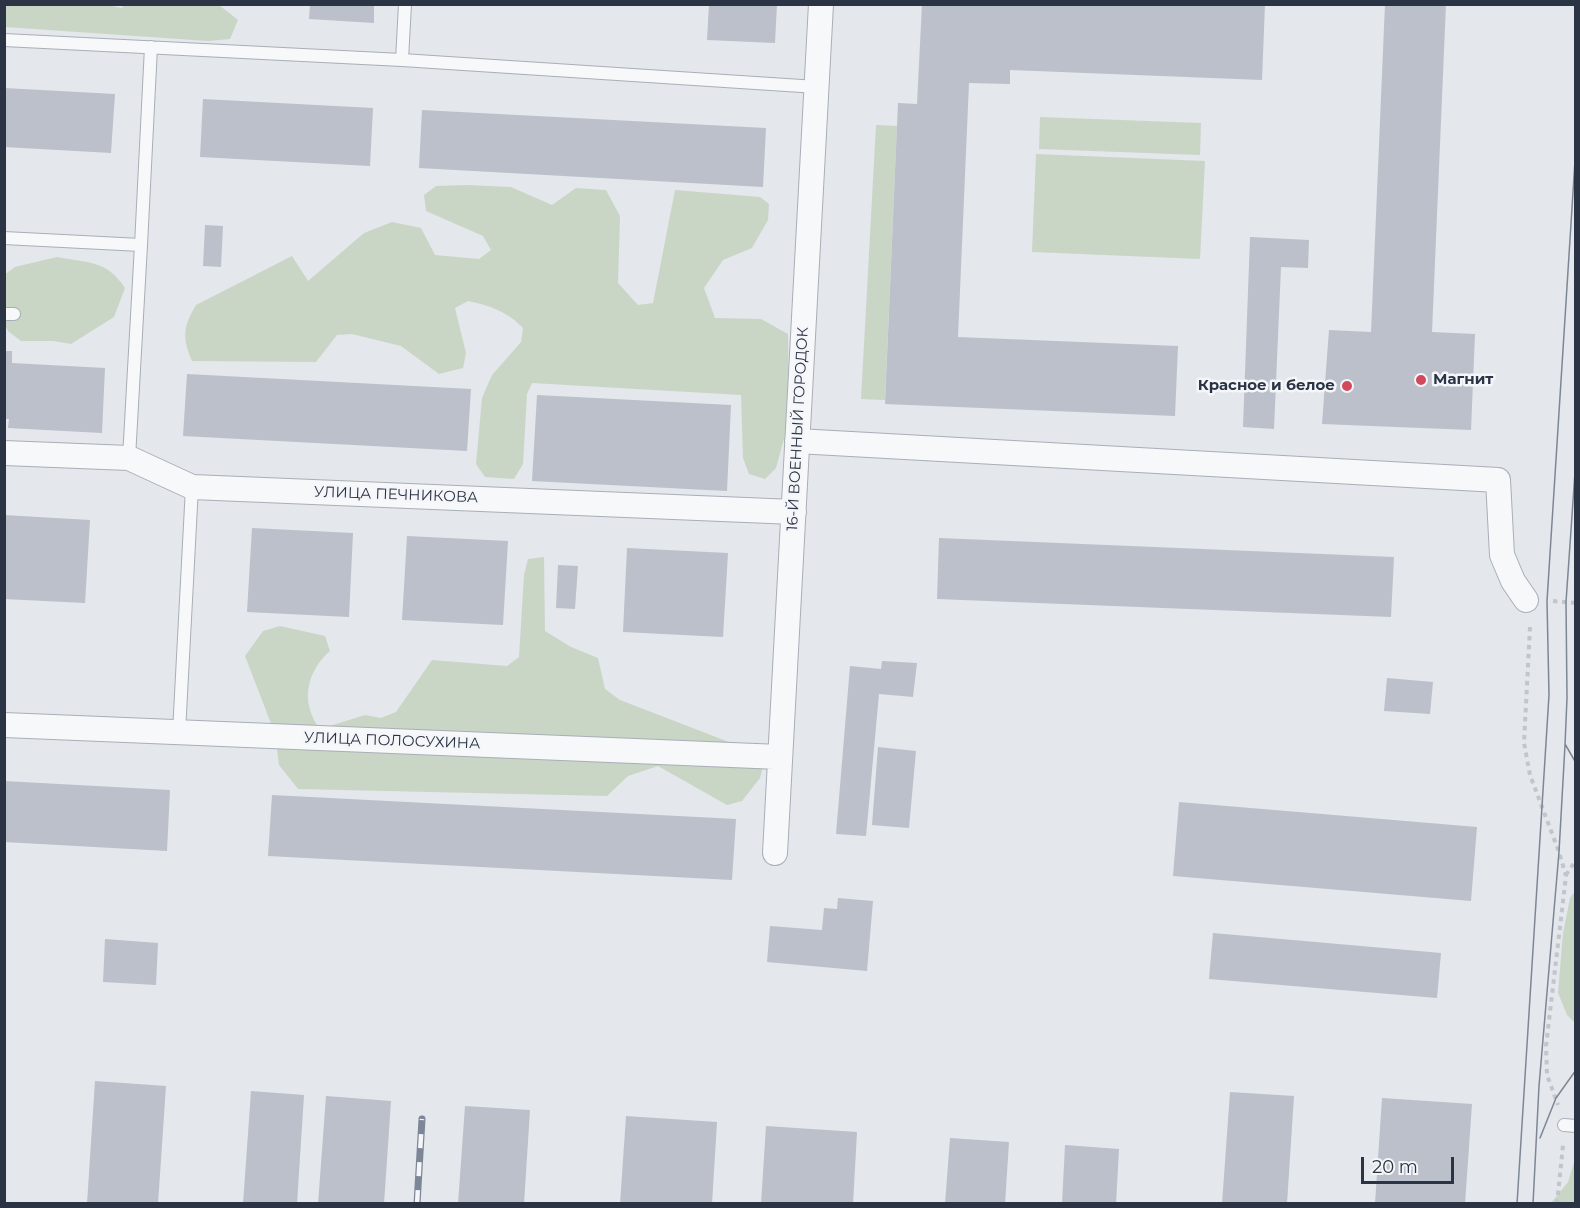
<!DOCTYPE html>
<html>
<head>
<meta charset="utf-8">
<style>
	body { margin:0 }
	#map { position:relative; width:1580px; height:1208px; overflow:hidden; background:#e4e7ec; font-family:Montserrat,sans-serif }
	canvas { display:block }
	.frame { position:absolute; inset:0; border:6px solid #2b3445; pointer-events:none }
	.scale { position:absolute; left:1361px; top:1157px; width:93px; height:27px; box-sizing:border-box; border:3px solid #2b3445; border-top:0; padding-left:8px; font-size:18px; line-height:21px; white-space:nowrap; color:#2b3445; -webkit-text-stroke:4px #f4f6f9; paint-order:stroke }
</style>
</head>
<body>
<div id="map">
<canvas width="1580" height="1208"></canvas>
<div class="frame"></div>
<div class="scale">20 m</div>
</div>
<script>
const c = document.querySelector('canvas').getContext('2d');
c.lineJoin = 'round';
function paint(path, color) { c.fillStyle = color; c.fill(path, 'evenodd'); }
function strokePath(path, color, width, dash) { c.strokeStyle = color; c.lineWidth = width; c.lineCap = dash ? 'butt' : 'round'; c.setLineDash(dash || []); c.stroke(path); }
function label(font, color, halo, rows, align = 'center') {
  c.font = font + ' Montserrat,sans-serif'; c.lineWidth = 5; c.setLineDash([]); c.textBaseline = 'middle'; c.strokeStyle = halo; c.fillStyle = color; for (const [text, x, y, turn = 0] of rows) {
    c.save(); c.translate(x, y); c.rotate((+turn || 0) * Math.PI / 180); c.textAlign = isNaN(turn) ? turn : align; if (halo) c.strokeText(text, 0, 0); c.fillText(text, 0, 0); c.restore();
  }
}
paint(new Path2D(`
	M 107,5 L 122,8 L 125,4 L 219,5 L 238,20 L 230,39 L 208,41 L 5,27 L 5,5 Z
	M 1040,117 L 1201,123 L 1200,155 L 1039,149 Z
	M 876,125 L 897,126 L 885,400 L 861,399 Z
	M 1036,154 L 1205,161 L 1200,259 L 1032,252 Z
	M 467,185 L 511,187 L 552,205 L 576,188 L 606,190 L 620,216 L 618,283 L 638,305 L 653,303 L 675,190 L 760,197 L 769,204 L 768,220 L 752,248 L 723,260 L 704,288 L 715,318 L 761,319 L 788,334 L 789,420 L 776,468 L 765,479 L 749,474 L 743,458 L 741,395 L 532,383 L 527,394 L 523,464 L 514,479 L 485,477 L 476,464 L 482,398 L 492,375 L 521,342 L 523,328 C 508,312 489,305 468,301 L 455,308 L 466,353 L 463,368 L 439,374 L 401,346 L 352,334 L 337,335 L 316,362 L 192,361 C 182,337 183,327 196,305 L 292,256 L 308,281 L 364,233 L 392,222 L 421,228 L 435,255 L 479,259 L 491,250 L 483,236 L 426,211 L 424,195 L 436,186 Z
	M 57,257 C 88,263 107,260 125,288 L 114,317 L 71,344 L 53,341 L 21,341 L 8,331 L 5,325 L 4,275 L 15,267 Z
	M 544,557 L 545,631 L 571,647 L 598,658 L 605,689 L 620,700 L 755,752 L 764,763 L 760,778 L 742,801 L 727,805 L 658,766 L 628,776 L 607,796 L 298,789 L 279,765 L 275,734 L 245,656 L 263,631 L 280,626 L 325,636 L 330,651 C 306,672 300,703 320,729 L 365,715 L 381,718 L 396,712 L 432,660 L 507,666 L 519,657 L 524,575 L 528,559 Z
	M 1575,891 L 1575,1023 L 1567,1015 L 1558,993 L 1563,933 L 1570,898 Z
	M 1575,1159 L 1575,1203 L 1551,1203 L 1568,1182 Z`), '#c9d6c5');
paint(new Path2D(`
	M 310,4 L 374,4 L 374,23 L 309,19 Z
	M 709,4 L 777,4 L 775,43 L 707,40 Z
	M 922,4 L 1265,4 L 1262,80 L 1010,70 L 1010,84 L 969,83 L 958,337 L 1178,346 L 1175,416 L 885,404 L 898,103 L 917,104 Z
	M 1385,4 L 1446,4 L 1432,332 L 1475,334 L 1471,430 L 1322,424 L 1329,330 L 1371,332 Z
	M 4,88 L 115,94 L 111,153 L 4,147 Z
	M 203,99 L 373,108 L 370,166 L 200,157 Z
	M 422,110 L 766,128 L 763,187 L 419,168 Z
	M 205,225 L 223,226 L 221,267 L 203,266 Z
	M 1250,237 L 1309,240 L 1308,268 L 1281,267 L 1274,429 L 1243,427 Z
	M 4,351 L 12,351 L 12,363 L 105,368 L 102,433 L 8,428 L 9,419 L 4,419 Z
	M 187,374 L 471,389 L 467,451 L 183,436 Z
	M 537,395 L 731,405 L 727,491 L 532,481 Z
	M 4,515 L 90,520 L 85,603 L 4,599 Z
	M 252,528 L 353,533 L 349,617 L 247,612 Z
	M 407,536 L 508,541 L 503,625 L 402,620 Z
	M 939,538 L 1394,557 L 1391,617 L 937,599 Z
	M 627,548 L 728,553 L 723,637 L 623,632 Z
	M 558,565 L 578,566 L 575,609 L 556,608 Z
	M 882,661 L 917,663 L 913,697 L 879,694 L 866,836 L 836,834 L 850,666 L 881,669 Z
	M 1387,678 L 1433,682 L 1430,714 L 1384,711 Z
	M 878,747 L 916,751 L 909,828 L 872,825 Z
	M 4,781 L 170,790 L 167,851 L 4,842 Z
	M 272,795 L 736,819 L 732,880 L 268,856 Z
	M 1179,802 L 1477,827 L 1471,901 L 1173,876 Z
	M 838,898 L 873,901 L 867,971 L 767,962 L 770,926 L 822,930 L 824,908 L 837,909 Z
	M 1213,933 L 1441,953 L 1437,998 L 1209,979 Z
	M 105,939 L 158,943 L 156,985 L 103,982 Z
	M 95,1081 L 166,1086 L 158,1204 L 87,1204 Z
	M 251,1091 L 304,1095 L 297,1204 L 243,1204 Z
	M 1230,1092 L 1294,1096 L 1287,1204 L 1222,1204 Z
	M 326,1096 L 391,1101 L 384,1204 L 318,1204 Z
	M 1382,1098 L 1472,1104 L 1465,1204 L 1375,1204 Z
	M 465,1106 L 530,1110 L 524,1204 L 458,1204 Z
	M 626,1116 L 717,1122 L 712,1204 L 620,1204 Z
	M 766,1126 L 857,1132 L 853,1204 L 761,1204 Z
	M 950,1138 L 1009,1142 L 1005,1204 L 945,1204 Z
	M 1065,1145 L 1119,1149 L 1116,1204 L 1062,1204 Z`), '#bbc0ca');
const lane = new Path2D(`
	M 4,40 L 402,60 L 817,87
	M 402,60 L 405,4
	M 4,238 L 141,245 L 151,47
	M 4,314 L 14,314
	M 129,458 L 141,245
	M 179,732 L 192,487
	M 1564,1125 L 1576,1126`);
const street = new Path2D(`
	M 797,441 L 1498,480 L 1502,555 L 1513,581 L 1526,600
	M 4,453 L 129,458 L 192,487 L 794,512
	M 4,725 L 780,757
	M 775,853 L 821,4`);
strokePath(lane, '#a9aeb7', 14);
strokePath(street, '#a9aeb7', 26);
strokePath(new Path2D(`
	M 1553,601 L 1576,603
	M 1530,627 L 1524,743 L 1530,775 L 1559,852 L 1566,876 L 1546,1046 L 1547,1075 L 1558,1105
	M 1566,875 L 1576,860
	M 1557,1204 L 1563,1145`), '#c2c5cb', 4, [4.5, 4.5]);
strokePath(lane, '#f7f8fa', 12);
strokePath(street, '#f7f8fa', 24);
strokePath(new Path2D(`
	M 1565,744 L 1576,763
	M 1540,1138 L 1556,1098 L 1576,1070
	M 1517,1204 L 1549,695 L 1547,601 L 1576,145
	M 1533,1204 L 1539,1086 L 1559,852 L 1565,745 L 1567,698 L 1566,602 L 1576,458`), '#7d8696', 1.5);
const rail = new Path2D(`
	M 417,1204 L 422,1119`);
strokePath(rail, '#7d8696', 7);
strokePath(rail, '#f4f6f9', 4.5, [14]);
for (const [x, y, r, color] of [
	[1421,380,6,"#d1495b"],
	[1347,386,6,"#d1495b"]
]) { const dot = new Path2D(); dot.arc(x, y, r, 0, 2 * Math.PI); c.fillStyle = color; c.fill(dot); strokePath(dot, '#f4f6f9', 2); }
label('bold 15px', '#2b3445', '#f4f6f9', [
	["Магнит",1433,380],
	["Красное и белое",1335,386,"right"]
], 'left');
label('15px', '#2b3445', '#f4f6f9', [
	["16-Й ВОЕННЫЙ ГОРОДОК",798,429,-87],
	["УЛИЦА ПЕЧНИКОВА",396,495,2],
	["УЛИЦА ПОЛОСУХИНА",392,741,2]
]);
</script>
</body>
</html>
